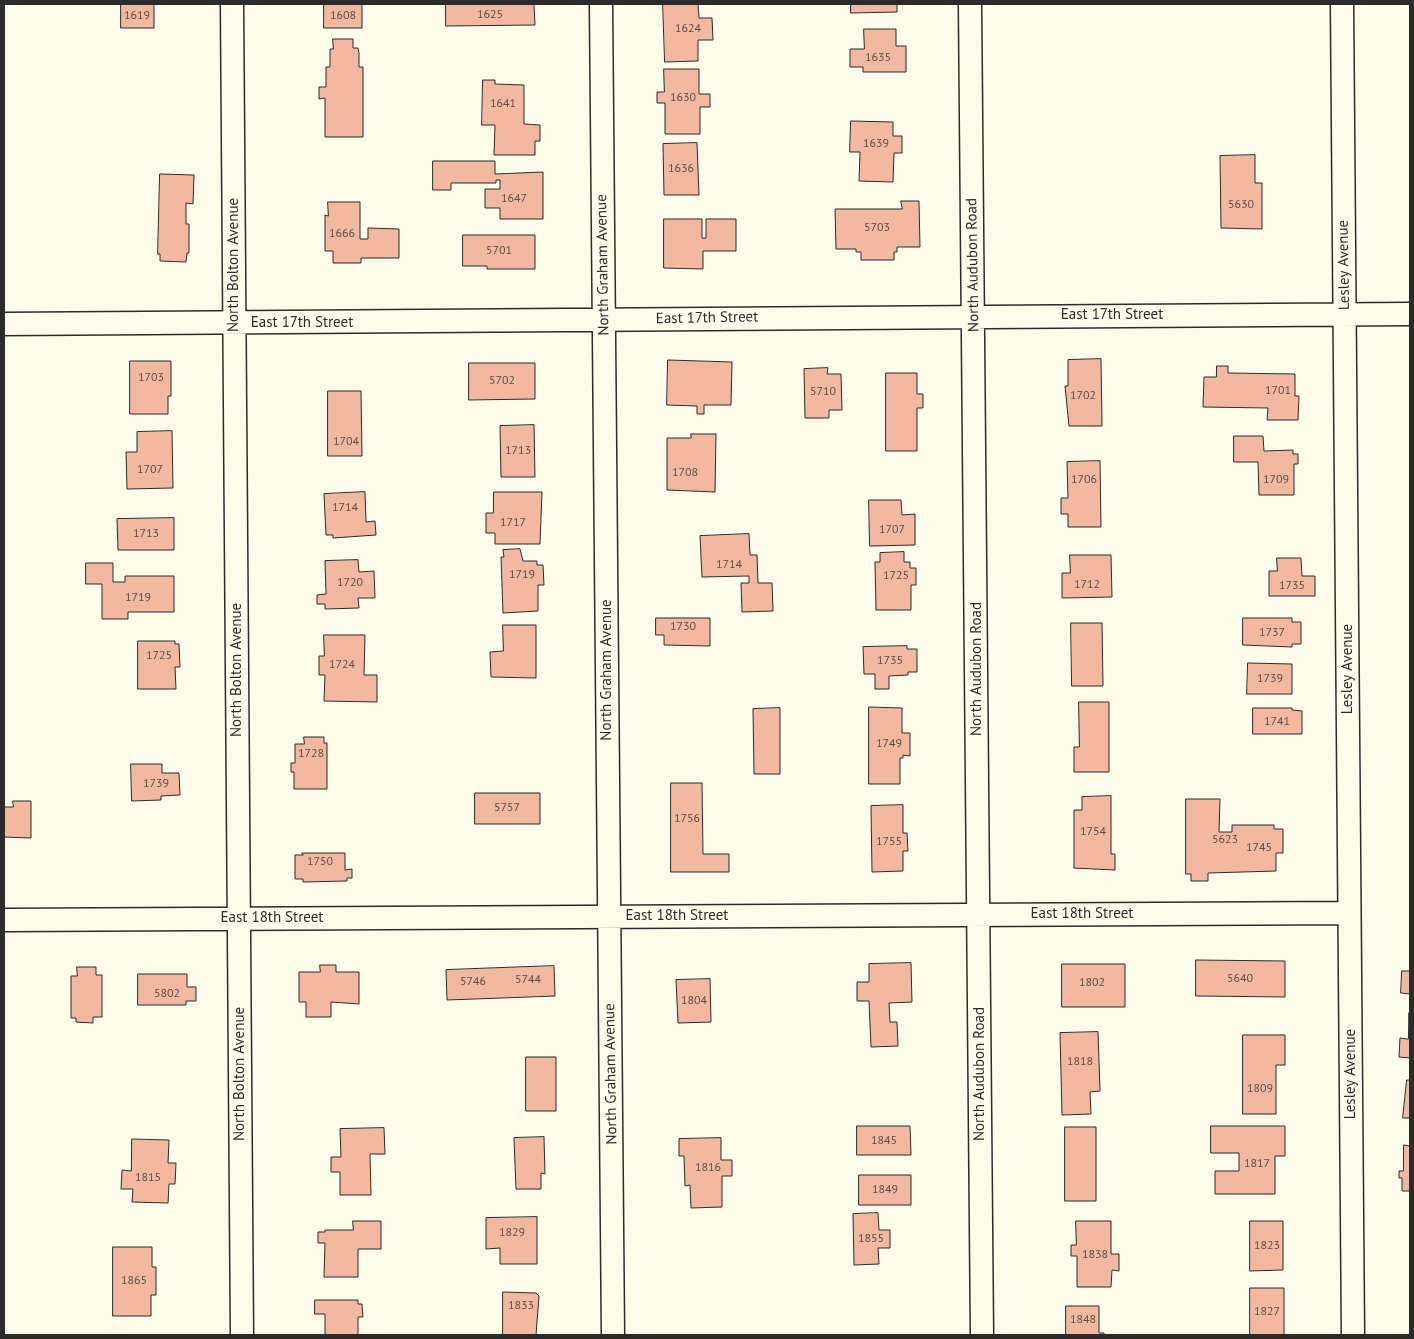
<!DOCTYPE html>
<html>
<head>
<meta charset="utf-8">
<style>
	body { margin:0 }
	#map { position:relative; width:1414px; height:1339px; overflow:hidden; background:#fdfbea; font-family:"PT Sans",sans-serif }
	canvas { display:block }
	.frame { position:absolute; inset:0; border:5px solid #2b2b2b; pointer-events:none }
</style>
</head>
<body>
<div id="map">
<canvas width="1414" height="1339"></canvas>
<div class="frame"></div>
</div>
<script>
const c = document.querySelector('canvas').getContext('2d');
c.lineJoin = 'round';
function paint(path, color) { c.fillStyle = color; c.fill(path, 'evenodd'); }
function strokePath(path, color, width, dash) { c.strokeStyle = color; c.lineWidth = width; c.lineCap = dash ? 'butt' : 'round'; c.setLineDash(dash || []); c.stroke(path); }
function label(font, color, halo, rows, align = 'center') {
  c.font = font + ' "PT Sans",sans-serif'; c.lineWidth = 4; c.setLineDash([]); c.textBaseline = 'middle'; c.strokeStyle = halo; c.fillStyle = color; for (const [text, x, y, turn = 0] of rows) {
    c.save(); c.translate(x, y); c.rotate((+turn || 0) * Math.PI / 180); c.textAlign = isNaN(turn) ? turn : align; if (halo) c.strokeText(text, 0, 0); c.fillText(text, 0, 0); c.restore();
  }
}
const building = new Path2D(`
	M 121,4 L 154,4 L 154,28 L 121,28 Z
	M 324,4 L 362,4 L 362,28 L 324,28 Z
	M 446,4 L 534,4 L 535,25 L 446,26 Z
	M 663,4 L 698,4 L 699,18 L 712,18 L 713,40 L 698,40 L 698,61 L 665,62 Z
	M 851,4 L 897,4 L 897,12 L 851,13 Z
	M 864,29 L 896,29 L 896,46 L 906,46 L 906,72 L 863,72 L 863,67 L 850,67 L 850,49 L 864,49 Z
	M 333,39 L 353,39 L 353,48 L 358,48 L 359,53 L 359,67 L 363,67 L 363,137 L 325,137 L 325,98 L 319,99 L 319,87 L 326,87 L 326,67 L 330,67 L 330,49 L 333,49 Z
	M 664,69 L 699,69 L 699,94 L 710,94 L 710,107 L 700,107 L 700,134 L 665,134 L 665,103 L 657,103 L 657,92 L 664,92 Z
	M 483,80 L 495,80 L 495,84 L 524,85 L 524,124 L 540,125 L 540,141 L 535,141 L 535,155 L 494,155 L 495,125 L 482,125 Z
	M 851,121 L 893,122 L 893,136 L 902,136 L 902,153 L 894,153 L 893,182 L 859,181 L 860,152 L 850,152 Z
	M 697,143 L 699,195 L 664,195 L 663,144 Z
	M 1255,155 L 1255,183 L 1262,183 L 1262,229 L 1221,228 L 1220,156 Z
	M 433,161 L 495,161 L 495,174 L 543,172 L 543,219 L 500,219 L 500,208 L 485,208 L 485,189 L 500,189 L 500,180 L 496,180 L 496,183 L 451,183 L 451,190 L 433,190 Z
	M 160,174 L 194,175 L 193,204 L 186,203 L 186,224 L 189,224 L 189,253 L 187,253 L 186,262 L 160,261 L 160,254 L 158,254 Z
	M 901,201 L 919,201 L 920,247 L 897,247 L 897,252 L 894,252 L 894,260 L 861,260 L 861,252 L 856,252 L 856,249 L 836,249 L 835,209 L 902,209 Z
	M 328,202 L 360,202 L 360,239 L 368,239 L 368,228 L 399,229 L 399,258 L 361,258 L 361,263 L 333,263 L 333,251 L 325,251 L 325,215 L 328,216 Z
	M 664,219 L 702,219 L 702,238 L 706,238 L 706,219 L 736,219 L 736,251 L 703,251 L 703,269 L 664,268 Z
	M 463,235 L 535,235 L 535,269 L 487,269 L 487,266 L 463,266 Z
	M 1101,359 L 1102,426 L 1069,426 L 1065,386 L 1068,386 L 1068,360 Z
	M 668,360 L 732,362 L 731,405 L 704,405 L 704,414 L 697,414 L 697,406 L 667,405 Z
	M 130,361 L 171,361 L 171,396 L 168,396 L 168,414 L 130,414 Z
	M 469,363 L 535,363 L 535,399 L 469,400 Z
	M 1217,366 L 1228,366 L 1228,373 L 1295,374 L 1295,396 L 1299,396 L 1298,420 L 1267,420 L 1268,408 L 1203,407 L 1204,377 L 1216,377 Z
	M 828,368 L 827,374 L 841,374 L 842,410 L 829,410 L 829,418 L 805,418 L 804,369 Z
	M 886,373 L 917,373 L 917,394 L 923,394 L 923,408 L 917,408 L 917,451 L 886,451 Z
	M 328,391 L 361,391 L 362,456 L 328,456 Z
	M 534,425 L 535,477 L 501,477 L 500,426 Z
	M 172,431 L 173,488 L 127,489 L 126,452 L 137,452 L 137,432 Z
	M 691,434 L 716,434 L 715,492 L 667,490 L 667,438 L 691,438 Z
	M 1234,436 L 1263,436 L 1264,451 L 1293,450 L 1293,454 L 1298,454 L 1298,464 L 1294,464 L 1294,495 L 1259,495 L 1258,462 L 1234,462 Z
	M 1100,461 L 1101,527 L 1068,527 L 1068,514 L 1061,514 L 1061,498 L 1068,498 L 1067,462 Z
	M 365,492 L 366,522 L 375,521 L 376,535 L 333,538 L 333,535 L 326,535 L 324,494 Z
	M 494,492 L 542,492 L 540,544 L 495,544 L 495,533 L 486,533 L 486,513 L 493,513 Z
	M 869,500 L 901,500 L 902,515 L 915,514 L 915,545 L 870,546 Z
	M 174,518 L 174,550 L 118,550 L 117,519 Z
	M 749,534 L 750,555 L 757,555 L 758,583 L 772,583 L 773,611 L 742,612 L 741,583 L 749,583 L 749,576 L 702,577 L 700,536 Z
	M 520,549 L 523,561 L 537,561 L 537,565 L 543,565 L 544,585 L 538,585 L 538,611 L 503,613 L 501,557 L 504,557 L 503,550 Z
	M 904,552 L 904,562 L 910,562 L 910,568 L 916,568 L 916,585 L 911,585 L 911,610 L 876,610 L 875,562 L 880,562 L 880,553 Z
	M 1070,555 L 1111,555 L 1112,597 L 1062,598 L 1062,573 L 1070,573 Z
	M 1277,558 L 1301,558 L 1302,576 L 1315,576 L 1315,596 L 1269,596 L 1269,571 L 1277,571 Z
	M 358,560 L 359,572 L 374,571 L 375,598 L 358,598 L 359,608 L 325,609 L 325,604 L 317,604 L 317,595 L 326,594 L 325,561 Z
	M 86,563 L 113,563 L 113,582 L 125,582 L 125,576 L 174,576 L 174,612 L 128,612 L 128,619 L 102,619 L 102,584 L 86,584 Z
	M 656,618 L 710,618 L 710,646 L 664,645 L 664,635 L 656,635 Z
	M 1243,618 L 1292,618 L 1292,622 L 1301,622 L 1301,644 L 1292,644 L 1292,647 L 1243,645 Z
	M 1071,623 L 1102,623 L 1103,686 L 1072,686 Z
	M 503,625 L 536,625 L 536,678 L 491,677 L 490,652 L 503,651 Z
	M 324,635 L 365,635 L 364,675 L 377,675 L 377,702 L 324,701 L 325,675 L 319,675 L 319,656 L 324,656 Z
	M 138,641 L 175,641 L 175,644 L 179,644 L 180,667 L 175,667 L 176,689 L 138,689 Z
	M 907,646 L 907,649 L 917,649 L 917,672 L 908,672 L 908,675 L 889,676 L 889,689 L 875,689 L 875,674 L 864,674 L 863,647 Z
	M 1248,663 L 1292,664 L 1292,694 L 1247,694 Z
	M 1079,702 L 1109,702 L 1109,772 L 1074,772 L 1074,747 L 1079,747 Z
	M 869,707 L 902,708 L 902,733 L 910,733 L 910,756 L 903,755 L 903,758 L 900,758 L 900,784 L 869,784 Z
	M 780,708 L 780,774 L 754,774 L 753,709 Z
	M 1253,708 L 1292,708 L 1292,710 L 1302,711 L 1302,734 L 1253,734 Z
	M 304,737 L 324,737 L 324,743 L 327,743 L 327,789 L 294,789 L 294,772 L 291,772 L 291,763 L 295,763 L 295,744 L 304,744 Z
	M 131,764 L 162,764 L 162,773 L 179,773 L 180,795 L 161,796 L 161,800 L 132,801 Z
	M 671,783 L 702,783 L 703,854 L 729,854 L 729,872 L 671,872 Z
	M 475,793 L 540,793 L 540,824 L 475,824 Z
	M 1111,796 L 1111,854 L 1115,854 L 1115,870 L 1074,868 L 1074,810 L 1082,810 L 1082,797 Z
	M 1186,799 L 1220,799 L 1219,832 L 1232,832 L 1232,825 L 1274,825 L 1274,829 L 1283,829 L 1283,853 L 1276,853 L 1276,871 L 1208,873 L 1208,881 L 1191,881 L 1191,874 L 1186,874 Z
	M 13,801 L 31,801 L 31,838 L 4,837 L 4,807 L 13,807 Z
	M 903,805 L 903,833 L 907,833 L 908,851 L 903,851 L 903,871 L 872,872 L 871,806 Z
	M 302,853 L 345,853 L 345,870 L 352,869 L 352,878 L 347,878 L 347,881 L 303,882 L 303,879 L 295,879 L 295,855 L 303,855 Z
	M 1196,960 L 1285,961 L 1285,997 L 1196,996 Z
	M 911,963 L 912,1002 L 889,1003 L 890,1022 L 897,1022 L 898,1046 L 871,1047 L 869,1001 L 857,1001 L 857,982 L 869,982 L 869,964 Z
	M 1062,964 L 1125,964 L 1125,1007 L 1062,1007 Z
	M 320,965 L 336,965 L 336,972 L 359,972 L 359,1004 L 331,1002 L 331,1017 L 306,1017 L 306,1002 L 299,1002 L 299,972 L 320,972 Z
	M 554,966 L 555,996 L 447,1000 L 446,970 Z
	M 77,967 L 96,967 L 96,975 L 102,975 L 102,1017 L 93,1017 L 93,1023 L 76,1022 L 76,1018 L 71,1018 L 71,976 L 77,976 Z
	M 1402,971 L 1410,971 L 1410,994 L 1401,993 Z
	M 138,974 L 187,974 L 187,987 L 196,987 L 196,1001 L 186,1001 L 186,1005 L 138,1005 Z
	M 710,979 L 711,1022 L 678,1023 L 676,980 Z
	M 1409,1013 L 1410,1058 L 1399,1057 L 1400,1038 L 1408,1039 Z
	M 1098,1032 L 1100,1091 L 1090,1092 L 1091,1114 L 1062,1115 L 1060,1033 Z
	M 1243,1035 L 1285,1035 L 1285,1065 L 1276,1065 L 1276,1114 L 1243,1114 Z
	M 526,1057 L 556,1057 L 556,1111 L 526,1111 Z
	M 1407,1080 L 1410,1080 L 1410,1118 L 1403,1118 Z
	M 857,1126 L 910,1126 L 911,1155 L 857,1155 Z
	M 1211,1126 L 1285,1126 L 1285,1156 L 1275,1156 L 1275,1194 L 1215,1194 L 1215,1171 L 1239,1171 L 1239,1153 L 1211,1153 Z
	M 1065,1127 L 1096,1127 L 1096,1201 L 1065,1201 Z
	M 384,1128 L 385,1154 L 370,1154 L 371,1195 L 340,1195 L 340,1172 L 331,1172 L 331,1157 L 341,1157 L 340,1129 Z
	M 544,1137 L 545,1174 L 541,1173 L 541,1189 L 516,1189 L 514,1138 Z
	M 721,1138 L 721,1160 L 732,1160 L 732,1176 L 722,1176 L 722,1207 L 691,1208 L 690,1185 L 685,1186 L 684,1156 L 679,1156 L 679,1139 Z
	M 132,1139 L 169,1140 L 168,1163 L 176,1163 L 175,1184 L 169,1184 L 168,1203 L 132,1202 L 133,1189 L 121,1189 L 122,1170 L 131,1171 Z
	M 1404,1145 L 1410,1146 L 1410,1191 L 1402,1191 L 1402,1178 L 1399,1178 L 1399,1171 L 1403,1171 Z
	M 859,1175 L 911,1175 L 911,1205 L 859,1205 Z
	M 878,1213 L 879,1230 L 890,1230 L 890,1248 L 878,1248 L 879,1264 L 854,1265 L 853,1214 Z
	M 537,1217 L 537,1264 L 500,1264 L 500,1248 L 486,1249 L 486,1218 Z
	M 353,1221 L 381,1221 L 381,1249 L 358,1249 L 358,1277 L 324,1277 L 325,1243 L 318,1243 L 318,1232 L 325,1232 L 325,1230 L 353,1230 Z
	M 1076,1221 L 1111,1221 L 1111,1254 L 1119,1254 L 1119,1271 L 1112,1270 L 1111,1287 L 1077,1287 L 1077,1256 L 1071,1256 L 1071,1245 L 1076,1245 Z
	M 1250,1221 L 1283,1221 L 1283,1270 L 1250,1271 Z
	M 113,1247 L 152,1247 L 152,1267 L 156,1267 L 156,1295 L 151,1295 L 151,1316 L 113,1316 Z
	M 1250,1288 L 1284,1288 L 1284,1335 L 1250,1335 Z
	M 503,1292 L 536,1293 L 539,1296 L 536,1335 L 503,1335 Z
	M 315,1300 L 358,1300 L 358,1304 L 362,1304 L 363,1317 L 358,1317 L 358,1335 L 325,1335 L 325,1314 L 315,1314 Z
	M 1066,1306 L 1099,1306 L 1099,1333 L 1104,1333 L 1104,1335 L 1066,1335 Z`);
paint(building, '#f2b8a0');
strokePath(building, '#2b2b2b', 1);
const minor = new Path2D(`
	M 232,4 L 242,1335
	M 601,4 L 613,1335
	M 970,4 L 982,1335
	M 1342,4 L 1353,1335
	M 4,324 L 1410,314
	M 4,920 L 1349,913`);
strokePath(minor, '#2b2b2b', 25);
strokePath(minor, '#fdfbea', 22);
label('12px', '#5d4e48', null, [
	["1625",490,15],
	["1619",137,16],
	["1608",343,16],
	["1624",688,29],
	["1635",878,58],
	["1630",683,98],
	["1641",503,104],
	["1639",876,144],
	["1636",681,169],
	["1647",514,199],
	["5630",1241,205],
	["5703",877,228],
	["1666",342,234],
	["5701",499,251],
	["1703",151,378],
	["5702",502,381],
	["1701",1278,391],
	["5710",823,392],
	["1702",1083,396],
	["1704",346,442],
	["1713",518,451],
	["1707",150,470],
	["1708",685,473],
	["1706",1084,480],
	["1709",1276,480],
	["1714",345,508],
	["1717",513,523],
	["1707",892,530],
	["1713",146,534],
	["1714",729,565],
	["1719",522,575],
	["1725",896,576],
	["1720",350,583],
	["1712",1087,585],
	["1735",1292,586],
	["1719",138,598],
	["1730",683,627],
	["1737",1272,633],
	["1725",159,656],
	["1735",890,661],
	["1724",342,665],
	["1739",1270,679],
	["1741",1277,722],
	["1749",889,744],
	["1728",311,754],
	["1739",156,784],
	["5757",507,808],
	["1756",687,819],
	["1754",1093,832],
	["5623",1225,840],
	["1755",889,842],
	["1745",1259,848],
	["1750",320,862],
	["5640",1240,979],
	["5744",528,980],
	["5746",473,982],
	["1802",1092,983],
	["5802",167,994],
	["1804",694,1001],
	["1818",1080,1062],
	["1809",1260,1089],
	["1845",884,1141],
	["1817",1257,1164],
	["1816",708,1168],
	["1815",148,1178],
	["1849",885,1190],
	["1829",512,1233],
	["1855",871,1239],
	["1823",1267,1246],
	["1838",1095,1255],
	["1865",134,1281],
	["1833",521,1306],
	["1827",1267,1312],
	["1848",1083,1320]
]);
label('15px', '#2b2b2b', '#fdfbea', [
	["North Bolton Avenue",234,265,-90],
	["North Graham Avenue",603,265,-91],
	["North Audubon Road",973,265,-91],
	["Lesley Avenue",1344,265,-91],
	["East 17th Street",1112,315],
	["East 17th Street",707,318,-1],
	["East 17th Street",302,323],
	["North Audubon Road",977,669,-90],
	["Lesley Avenue",1348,669,-90],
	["North Bolton Avenue",237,670,-90],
	["North Graham Avenue",607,670,-90],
	["East 18th Street",1082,914],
	["East 18th Street",677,916],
	["East 18th Street",272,918],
	["North Bolton Avenue",240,1074,-90],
	["North Graham Avenue",611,1074,-91],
	["North Audubon Road",980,1074,-90],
	["Lesley Avenue",1351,1074,-90]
]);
</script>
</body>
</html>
